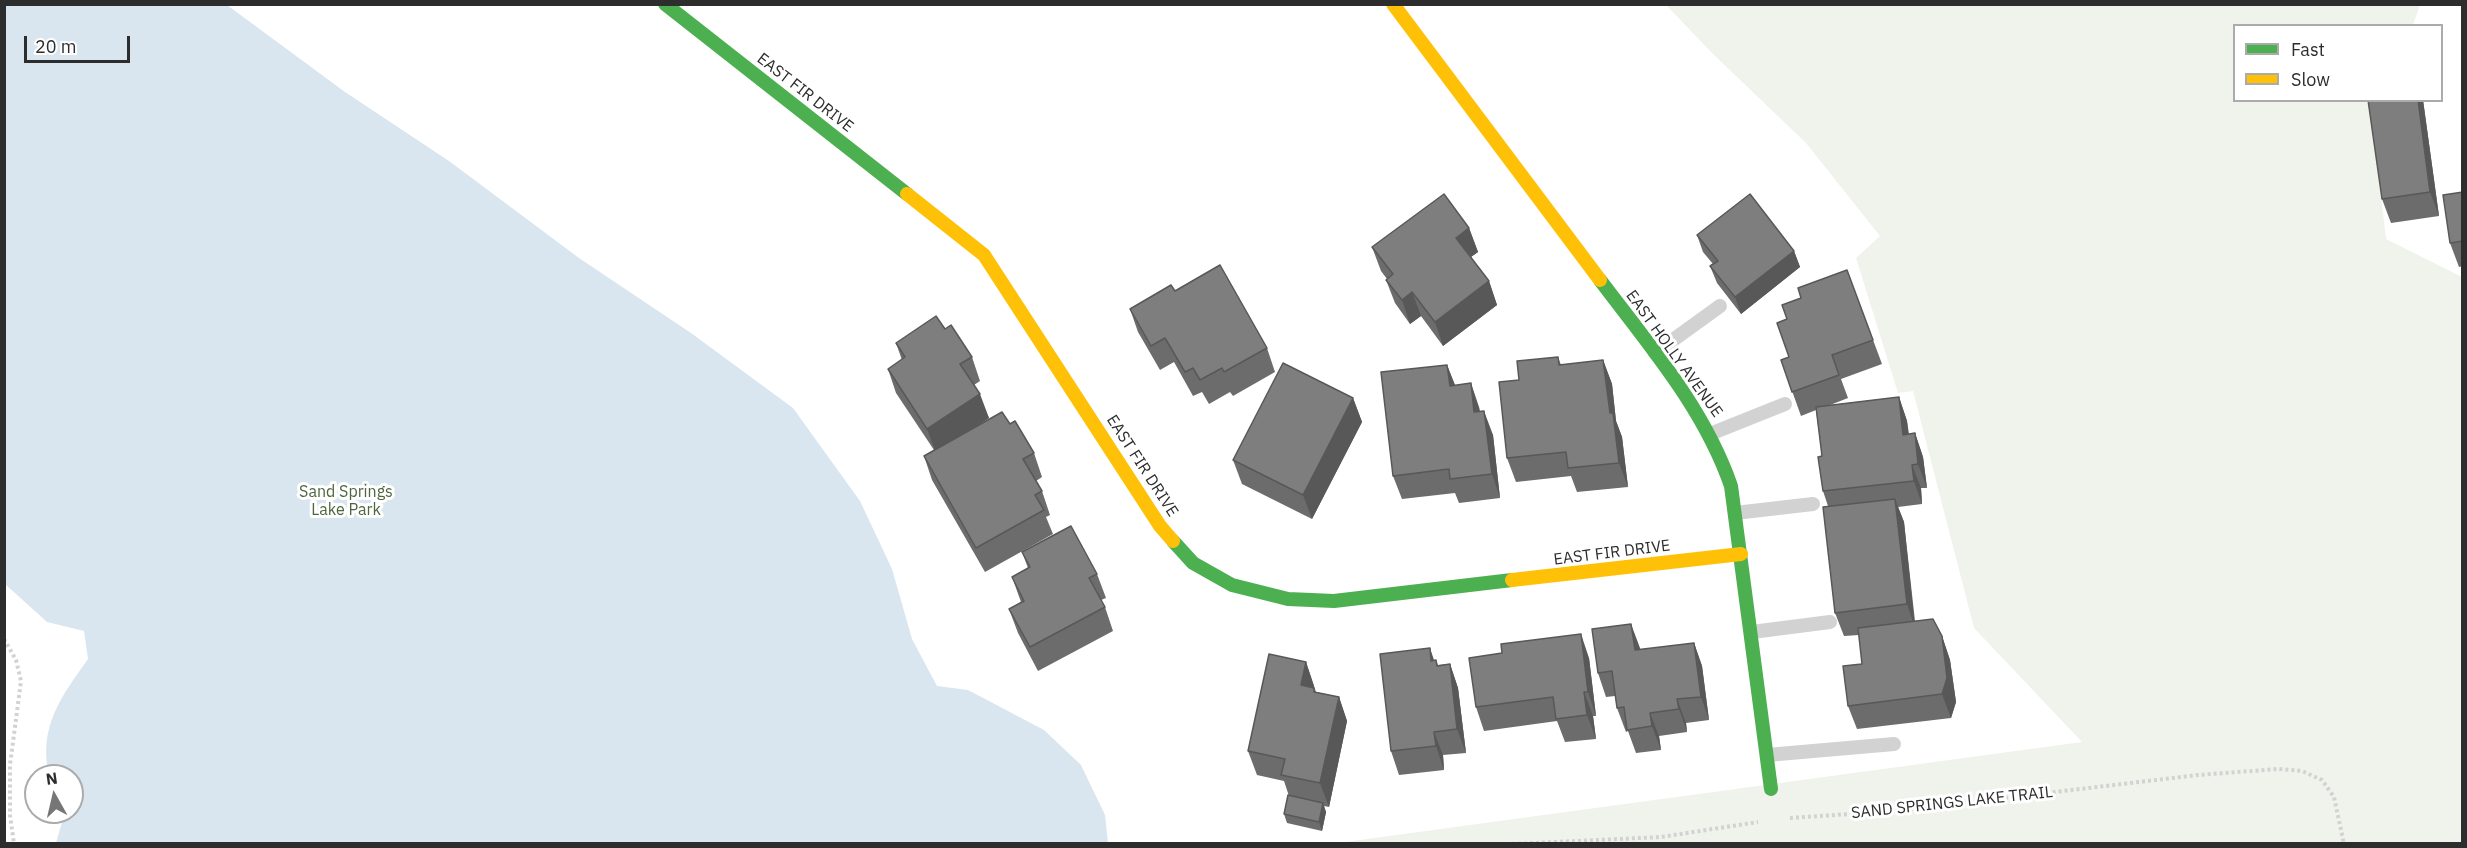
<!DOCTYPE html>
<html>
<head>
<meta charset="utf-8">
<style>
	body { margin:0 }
	#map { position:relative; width:2467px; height:848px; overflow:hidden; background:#fff; font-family:"IBM Plex Sans",sans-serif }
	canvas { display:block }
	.frame { position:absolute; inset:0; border:6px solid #2d2d2d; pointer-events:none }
	.legend { position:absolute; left:2233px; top:24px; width:210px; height:78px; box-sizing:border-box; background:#fff; border:2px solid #ababab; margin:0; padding:8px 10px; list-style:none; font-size:18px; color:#2d2d2d }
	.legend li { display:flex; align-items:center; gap:12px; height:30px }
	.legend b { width:30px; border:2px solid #ababab }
	.north { position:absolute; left:24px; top:764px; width:60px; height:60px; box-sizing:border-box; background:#fff; border:2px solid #ababab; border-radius:50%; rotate:352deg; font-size:16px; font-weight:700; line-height:24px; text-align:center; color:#2d2d2d }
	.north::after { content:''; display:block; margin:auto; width:21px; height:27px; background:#767676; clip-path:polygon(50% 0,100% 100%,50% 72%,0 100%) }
	.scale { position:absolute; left:24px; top:36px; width:106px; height:27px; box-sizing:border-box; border:3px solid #2d2d2d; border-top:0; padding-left:8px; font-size:18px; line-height:21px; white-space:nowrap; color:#2d2d2d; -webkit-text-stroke:4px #fff; paint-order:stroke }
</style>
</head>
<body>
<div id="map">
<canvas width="2467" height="848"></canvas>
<div class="frame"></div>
<ul class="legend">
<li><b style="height:8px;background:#4caf50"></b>Fast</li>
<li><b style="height:8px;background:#ffc107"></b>Slow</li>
</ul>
<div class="north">N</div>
<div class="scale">20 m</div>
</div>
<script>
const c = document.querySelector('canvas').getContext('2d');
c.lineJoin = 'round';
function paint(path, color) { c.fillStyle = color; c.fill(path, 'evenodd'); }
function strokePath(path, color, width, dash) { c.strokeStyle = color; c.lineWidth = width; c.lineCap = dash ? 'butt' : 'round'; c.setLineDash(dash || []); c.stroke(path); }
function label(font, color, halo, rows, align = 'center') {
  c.font = font + ' "IBM Plex Sans",sans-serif'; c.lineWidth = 6; c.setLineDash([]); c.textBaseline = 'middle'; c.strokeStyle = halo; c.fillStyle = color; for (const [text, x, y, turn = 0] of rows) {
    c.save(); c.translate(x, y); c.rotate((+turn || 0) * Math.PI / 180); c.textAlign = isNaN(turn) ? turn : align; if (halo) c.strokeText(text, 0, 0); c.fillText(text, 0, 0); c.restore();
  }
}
paint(new Path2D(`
	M 1666,5 L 2420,5 L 2413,25 L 2234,26 L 2234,100 L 2370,101 L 2386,239 L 2462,277 L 2462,843 L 1330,844 L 2082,742 L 1974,628 L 1913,391 L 1898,393 L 1856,258 L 1880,236 L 1806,143 L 1713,54 Z`), '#f0f3eb');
paint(new Path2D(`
	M 4,5 L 227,5 L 345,92 L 449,161 L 579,258 L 691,333 L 793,408 L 860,501 L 892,569 L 912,639 L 937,686 L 968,690 L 1044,730 L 1081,765 L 1105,815 L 1108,843 L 56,843 L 65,812 L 72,812 L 72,776 L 49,776 C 38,727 61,697 88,659 L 84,631 L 47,622 L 5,584 Z`), '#d9e6ef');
strokePath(new Path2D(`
	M 4,639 L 16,660 L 21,681 L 10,765 L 10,815 L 14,844
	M 1790,818 L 1895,811 L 2198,775 L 2278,769 L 2302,771 L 2322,780 L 2334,797 L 2344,844
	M 1512,844 L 1661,837 L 1758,822`), '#d2d2d2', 4, [3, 3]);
strokePath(new Path2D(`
	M 1655,353 L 1720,306
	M 1710,434 L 1785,404
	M 1735,513 L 1813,504
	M 1752,632 L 1830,622
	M 1767,755 L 1894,744`), '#d2d2d2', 14);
strokePath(new Path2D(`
	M 665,4 L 907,194
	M 1600,280 C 1649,345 1704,408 1731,486 L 1771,789
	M 1173,541 L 1193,563 L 1232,585 L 1288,599 L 1334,601 L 1512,580`), '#4caf50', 14);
strokePath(new Path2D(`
	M 1393,4 L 1600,280
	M 907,194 L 984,255 L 1160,526 L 1173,541
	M 1512,580 L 1741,554`), '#ffc107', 14);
paint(new Path2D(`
	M 2423,100 L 2439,216 L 2391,223 L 2382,199 Z
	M 2463,192 L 2463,266 L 2459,267 L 2450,243 Z
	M 1469,228 L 1478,252 L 1471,257 L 1489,281 L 1497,305 L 1443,346 L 1421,316 L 1410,324 L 1395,303 L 1386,280 L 1387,279 L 1381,271 L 1372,247 Z
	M 1697,235 L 1794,251 L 1800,267 L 1741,314 L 1717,283 L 1710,266 L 1713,264 L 1703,252 Z
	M 1847,270 L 1882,364 L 1841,379 L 1848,398 L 1830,405 L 1899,397 L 1907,421 L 1909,434 L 1915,433 L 1923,457 L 1927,488 L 1921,488 L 1922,504 L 1898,507 L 1904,522 L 1915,621 L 1942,636 L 1950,660 L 1956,702 L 1951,718 L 1857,729 L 1848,706 L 1862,664 L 1859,635 L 1844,636 L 1835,613 L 1828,506 L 1823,491 L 1822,456 L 1816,410 L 1801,416 L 1781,360 L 1789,357 L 1787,319 L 1801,298 Z
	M 1175,291 L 1267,348 L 1275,372 L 1233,396 L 1230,392 L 1209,404 L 1202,392 L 1193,396 L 1174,362 L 1160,370 L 1138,332 L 1130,309 Z
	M 945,329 L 972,357 L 980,381 L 974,385 L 989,418 L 972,429 L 1010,424 L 1034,453 L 1042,477 L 1036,481 L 1042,491 L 1050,515 L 1046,517 L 1053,534 L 985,572 L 932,480 L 924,456 L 934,450 L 896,393 L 888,369 L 902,360 L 896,343 Z
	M 1558,357 L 1561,365 L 1603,360 L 1612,384 L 1616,421 L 1622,437 L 1628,487 L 1577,492 L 1571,476 L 1516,482 L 1507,458 L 1519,380 Z
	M 1447,365 L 1455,385 L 1479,407 L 1480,412 L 1493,435 L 1500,498 L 1459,503 L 1455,493 L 1402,499 L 1393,476 Z
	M 1353,398 L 1362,422 L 1312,519 L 1242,484 L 1233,460 Z
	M 1022,552 L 1097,574 L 1106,598 L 1101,600 L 1105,607 L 1113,631 L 1038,671 L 1018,633 L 1009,609 L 1021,602 L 1012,577 L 1028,568 Z
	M 1694,643 L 1702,666 L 1709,720 L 1686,723 L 1687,732 L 1659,736 L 1661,750 L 1636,753 L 1628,731 L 1626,732 L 1617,708 L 1615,696 L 1606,697 L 1598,673 L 1640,648 L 1640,650 Z
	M 1589,658 L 1596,716 L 1593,716 L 1596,739 L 1565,742 L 1557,721 L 1484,731 L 1476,707 Z
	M 1434,660 L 1436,660 L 1438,665 L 1450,664 L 1458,688 L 1466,753 L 1443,755 L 1444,770 L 1399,775 L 1391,751 Z
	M 1306,662 L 1316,692 L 1339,697 L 1347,721 L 1329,807 L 1324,806 L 1326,812 L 1322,831 L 1287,823 L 1284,814 L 1289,796 L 1284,781 L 1257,775 L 1248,751 Z`), '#6c6c6c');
paint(new Path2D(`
	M 2418,100 L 2423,100 L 2439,216 L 2430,192 Z
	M 1469,228 L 1478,252 L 1465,261 L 1456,238 Z
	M 1794,251 L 1800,267 L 1741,314 L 1735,297 Z
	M 1489,281 L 1497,305 L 1443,346 L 1435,322 Z
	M 1412,292 L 1421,316 L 1410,324 L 1402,300 Z
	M 1603,360 L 1612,384 L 1616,421 L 1622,437 L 1628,487 L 1619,463 L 1610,413 Z
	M 1447,365 L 1456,388 L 1450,386 Z
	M 1471,383 L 1479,407 L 1483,436 L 1474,412 Z
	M 980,394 L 989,418 L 936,453 L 927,429 Z
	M 1899,397 L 1907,421 L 1911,459 L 1903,435 Z
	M 1353,398 L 1362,422 L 1312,519 L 1303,495 Z
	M 1484,411 L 1493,435 L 1500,498 L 1492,474 Z
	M 1915,433 L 1923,457 L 1927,488 L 1918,464 Z
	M 1912,465 L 1921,488 L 1922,504 L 1914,481 Z
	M 1895,499 L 1904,522 L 1915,628 L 1907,604 Z
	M 1631,624 L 1640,648 L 1644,674 L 1635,650 Z
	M 1581,634 L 1589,658 L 1596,716 L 1588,692 Z
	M 1942,636 L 1950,660 L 1956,702 L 1951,718 L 1942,694 Z
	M 1694,643 L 1702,666 L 1709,720 L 1701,697 Z
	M 1430,648 L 1438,672 L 1431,661 Z
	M 1306,662 L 1314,686 L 1309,709 L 1301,685 Z
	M 1450,664 L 1458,688 L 1466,753 L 1457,729 Z
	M 1584,692 L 1593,716 L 1596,739 L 1587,715 Z
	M 1339,697 L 1347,721 L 1329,807 L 1320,783 Z
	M 1677,699 L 1686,723 L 1687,732 L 1679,709 Z
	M 1650,713 L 1659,736 L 1661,750 L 1652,726 Z
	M 1434,732 L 1443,755 L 1444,770 L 1436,746 Z
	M 1323,803 L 1326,812 L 1322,831 L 1319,822 Z`), '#585858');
const building = new Path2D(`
	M 2368,100 L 2418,100 L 2430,192 L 2382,199 Z
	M 2463,192 L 2463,241 L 2450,243 L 2443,195 Z
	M 1444,194 L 1469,228 L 1456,238 L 1489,281 L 1435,322 L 1412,292 L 1402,300 L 1386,280 L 1393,274 L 1372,247 Z
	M 1750,194 L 1794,251 L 1735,297 L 1710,266 L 1718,261 L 1697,235 Z
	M 1220,265 L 1267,348 L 1224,372 L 1222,368 L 1200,380 L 1193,368 L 1185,372 L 1165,338 L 1151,346 L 1130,309 L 1171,285 L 1175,291 Z
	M 1847,270 L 1873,340 L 1832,355 L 1839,375 L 1792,392 L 1781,360 L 1789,357 L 1777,323 L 1787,319 L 1782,305 L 1801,298 L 1798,288 Z
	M 936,316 L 945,329 L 951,325 L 972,357 L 960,364 L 980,394 L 927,429 L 888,369 L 905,357 L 896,343 Z
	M 1558,357 L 1559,365 L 1603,360 L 1610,413 L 1613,413 L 1619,463 L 1568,468 L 1566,452 L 1507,458 L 1499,382 L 1519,380 L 1517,361 Z
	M 1283,363 L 1353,398 L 1303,495 L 1233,460 Z
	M 1447,365 L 1450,386 L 1471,383 L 1474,412 L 1484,411 L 1492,474 L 1450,479 L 1449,469 L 1393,476 L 1381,372 Z
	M 1899,397 L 1903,435 L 1915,433 L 1918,464 L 1912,465 L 1914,481 L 1823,491 L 1818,457 L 1822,456 L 1816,407 Z
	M 1002,412 L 1010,424 L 1015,421 L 1034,453 L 1023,459 L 1042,491 L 1035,495 L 1044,510 L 976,548 L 924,456 Z
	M 1895,499 L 1907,604 L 1835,613 L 1823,507 Z
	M 1071,526 L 1097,574 L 1089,578 L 1105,607 L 1030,647 L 1009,609 L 1024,601 L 1012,577 L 1030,567 L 1022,552 Z
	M 1933,619 L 1942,636 L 1947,678 L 1942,694 L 1848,706 L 1843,666 L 1862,664 L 1858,628 Z
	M 1631,624 L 1635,650 L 1694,643 L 1701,697 L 1677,699 L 1679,709 L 1650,713 L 1652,726 L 1627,730 L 1624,707 L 1617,708 L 1612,671 L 1598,673 L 1592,629 Z
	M 1581,634 L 1588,692 L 1584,692 L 1587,715 L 1556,719 L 1553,697 L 1476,707 L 1469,658 L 1502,653 L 1501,644 Z
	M 1430,648 L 1431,661 L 1436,660 L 1437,666 L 1450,664 L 1457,729 L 1434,732 L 1436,746 L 1391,751 L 1380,654 Z
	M 1269,654 L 1306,662 L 1301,685 L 1314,688 L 1314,692 L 1339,697 L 1320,783 L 1281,775 L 1285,759 L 1248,751 Z
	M 1288,795 L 1323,803 L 1319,822 L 1284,814 Z`);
paint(building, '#7e7e7e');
strokePath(building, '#585858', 1.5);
label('16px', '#2d2d2d', '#fff', [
	["EAST FIR DRIVE",805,93,38],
	["EAST HOLLY AVENUE",1674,354,54],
	["EAST FIR DRIVE",1142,466,57],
	["EAST FIR DRIVE",1612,553,-7],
	["SAND SPRINGS LAKE TRAIL",1952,803,-6]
]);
label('16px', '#4f653e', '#fff', [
	["Sand Springs",346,492],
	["Lake Park",346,510]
]);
</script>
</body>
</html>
